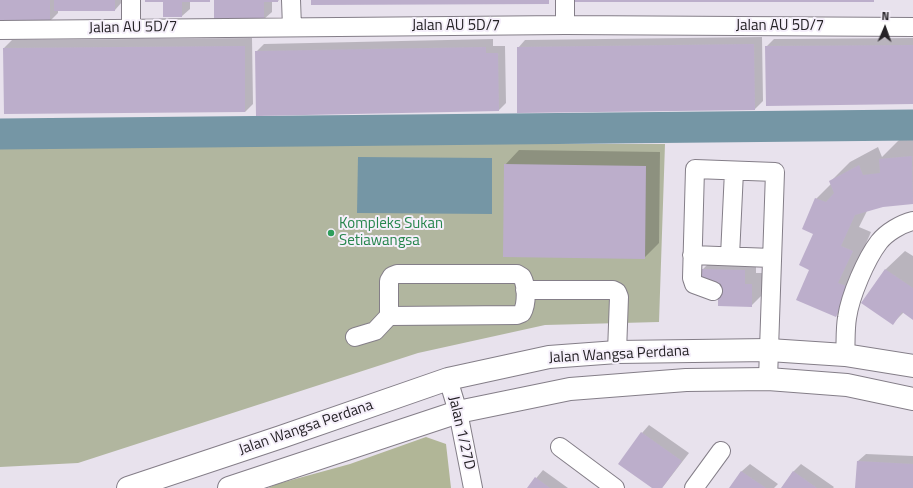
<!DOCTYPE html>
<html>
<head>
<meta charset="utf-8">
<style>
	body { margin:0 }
	#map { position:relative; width:913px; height:488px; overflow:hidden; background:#e8e2ed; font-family:"Titillium Web",sans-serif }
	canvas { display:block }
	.north { position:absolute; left:865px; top:8px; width:40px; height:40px; -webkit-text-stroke:3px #f5effa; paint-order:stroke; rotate:2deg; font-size:11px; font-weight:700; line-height:16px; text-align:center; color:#262327 }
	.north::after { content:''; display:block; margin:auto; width:14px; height:18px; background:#262327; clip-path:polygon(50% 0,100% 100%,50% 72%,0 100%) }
</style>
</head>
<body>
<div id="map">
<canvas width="913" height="488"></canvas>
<div class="north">N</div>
</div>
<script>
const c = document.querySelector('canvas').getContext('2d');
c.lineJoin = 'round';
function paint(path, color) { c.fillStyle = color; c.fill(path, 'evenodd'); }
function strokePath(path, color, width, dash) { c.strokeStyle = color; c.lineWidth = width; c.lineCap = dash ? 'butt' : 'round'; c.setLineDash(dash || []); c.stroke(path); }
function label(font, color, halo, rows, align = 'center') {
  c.font = font + ' "Titillium Web",sans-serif'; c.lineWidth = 4; c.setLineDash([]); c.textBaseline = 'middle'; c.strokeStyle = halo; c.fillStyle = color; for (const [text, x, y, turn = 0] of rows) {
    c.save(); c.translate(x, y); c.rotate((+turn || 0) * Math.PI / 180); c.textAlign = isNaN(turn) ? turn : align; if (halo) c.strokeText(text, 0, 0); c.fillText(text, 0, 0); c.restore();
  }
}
paint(new Path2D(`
	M 0,143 L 665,144 L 659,322 L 545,325 L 418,353 L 78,463 L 0,467 Z`), '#b1b69f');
paint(new Path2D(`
	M 426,437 L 446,444 L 451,488 L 268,488 L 277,484 L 350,464 Z`), '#b1b697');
paint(new Path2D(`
	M 358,157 L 492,158 L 492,214 L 357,213 Z`), '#7596a5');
paint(new Path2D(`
	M 0,0 L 122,0 L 122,2 L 115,10 L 58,10 L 58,13 L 50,21 Z
	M 146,0 L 211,0 L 190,1 L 190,9 L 182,16 L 164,1 Z
	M 215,0 L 279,0 L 278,1 L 272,1 L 272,12 L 264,19 Z
	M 762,37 L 763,101 L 755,109 L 518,48 L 525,40 Z
	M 252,38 L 253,104 L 245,112 L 4,48 L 12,40 Z
	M 913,38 L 913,103 L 766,47 L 774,39 Z
	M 493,39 L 493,46 L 505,46 L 506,103 L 499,110 L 256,52 L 264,44 Z
	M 913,139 L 913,203 L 882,206 L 867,211 L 859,227 L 871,232 L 857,264 L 855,297 L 836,316 L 811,269 L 815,233 L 816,199 L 832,183 L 831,181 L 850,162 L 878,147 L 882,157 L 899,140 Z
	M 519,150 L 660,152 L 659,243 L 644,258 L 505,165 Z
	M 905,251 L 913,256 L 913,319 L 904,312 L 893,323 L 863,302 L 886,269 Z
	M 714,258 L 756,259 L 756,273 L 763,273 L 762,295 L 751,306 L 719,290 L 703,269 Z
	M 649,425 L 689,453 L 662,488 L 653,488 L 642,433 Z
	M 866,454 L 913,456 L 913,488 L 856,488 L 858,461 Z
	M 750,464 L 778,484 L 774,488 L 730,488 L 742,471 Z
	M 801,464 L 834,487 L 833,488 L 782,488 L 793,472 Z
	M 543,470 L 568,488 L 528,488 Z`), '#0003');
strokePath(new Path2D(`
	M 0,134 L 913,125`), '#7596a5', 31);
paint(new Path2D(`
	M 0,0 L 50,0 L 50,22 L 0,22 Z
	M 54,0 L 115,0 L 115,11 L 54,11 Z
	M 145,0 L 210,0 L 210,2 L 182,2 L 182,17 L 163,17 L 163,2 L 145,2 Z
	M 214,0 L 278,0 L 278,2 L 264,2 L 264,20 L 214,21 Z
	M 311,0 L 549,0 L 549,4 L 311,5 Z
	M 571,0 L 874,0 L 874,2 L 571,2 Z
	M 754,44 L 755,110 L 517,113 L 517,47 Z
	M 913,45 L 913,104 L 766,106 L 765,46 Z
	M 245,46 L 245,112 L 4,114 L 3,48 Z
	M 486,47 L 486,53 L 498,53 L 499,111 L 256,116 L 255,51 Z
	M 912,156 L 913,204 L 883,207 L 855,215 L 841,246 L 853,251 L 838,283 L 849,287 L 836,317 L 796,300 L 809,270 L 799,265 L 813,234 L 802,229 L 815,198 L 826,202 L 834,193 L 829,181 L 859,165 L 863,175 L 880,173 L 879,159 Z
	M 504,164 L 646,166 L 645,259 L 503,257 Z
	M 702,269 L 745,270 L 745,284 L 752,284 L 752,307 L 718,306 L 718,291 L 701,291 Z
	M 885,269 L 913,288 L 913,320 L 902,312 L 893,325 L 861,303 Z
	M 641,432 L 682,461 L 662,488 L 652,488 L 618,464 Z
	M 857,461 L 913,464 L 913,488 L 855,488 Z
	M 741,471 L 766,488 L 729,488 Z
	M 793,471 L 817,488 L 781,488 Z
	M 535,477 L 550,488 L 527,488 Z`), '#bcaecb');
const minor = new Path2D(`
	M 291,0 L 292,27
	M 565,25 L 565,0
	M 131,28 L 131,0
	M 0,30 L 565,25 L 913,27
	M 692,255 L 772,258
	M 730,256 L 734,171
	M 525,290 L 613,290 L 617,292 L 619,297 L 617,352
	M 713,291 L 694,284 L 692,278 L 695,169 L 775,172 L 768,379
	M 355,337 L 375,331 L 389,316 L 389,281 L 392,276 L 397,274 L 517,274 L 522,277 C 527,286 527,304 522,313 L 517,315 L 389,316
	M 845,355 C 846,343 845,330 847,318 C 850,296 866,259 879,242 C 887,232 901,224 913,221
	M 448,379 L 458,412 L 473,488
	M 560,447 L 615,488
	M 694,488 L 721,451`);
const major = new Path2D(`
	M 128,488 L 281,437 L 448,379 L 549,357 L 617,352 L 769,350 L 845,355 L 913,366
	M 229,488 L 458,412 L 570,389 L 686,380 L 768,379 L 847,385 L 913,399`);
strokePath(minor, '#847e88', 20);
strokePath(major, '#847e88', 24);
strokePath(minor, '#fff', 18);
strokePath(major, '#fff', 22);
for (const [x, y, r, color] of [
	[331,233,4,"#2e9e5b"]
]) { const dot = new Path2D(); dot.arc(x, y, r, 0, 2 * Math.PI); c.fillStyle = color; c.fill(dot); strokePath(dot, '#f5effa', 1.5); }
label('15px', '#262327', '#f5effa', [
	["Jalan AU 5D/7",456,26],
	["Jalan AU 5D/7",780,26],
	["Jalan AU 5D/7",133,28,-1],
	["Jalan Wangsa Perdana",619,355,-3],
	["Jalan Wangsa Perdana",306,428,-19],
	["Jalan 1/27D",461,433,77]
]);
label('15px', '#27864d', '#f5effa', [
	["Kompleks Sukan",339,224],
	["Setiawangsa",339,241]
], 'left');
</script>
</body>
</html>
